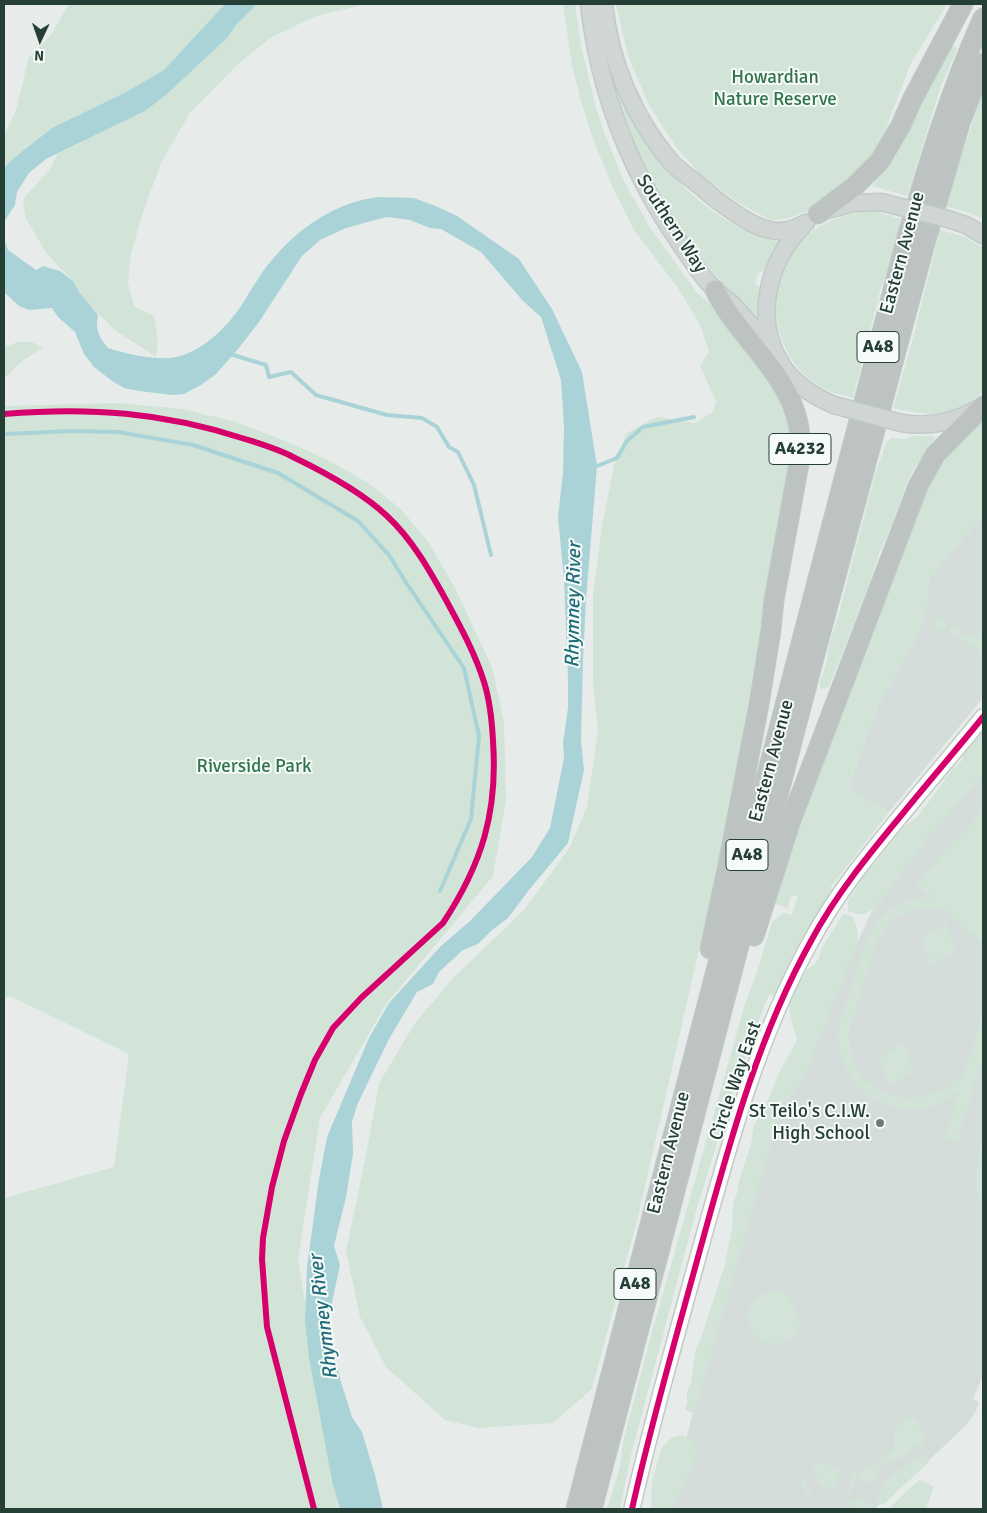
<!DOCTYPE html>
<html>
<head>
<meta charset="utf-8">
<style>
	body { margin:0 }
	#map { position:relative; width:987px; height:1513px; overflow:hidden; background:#e7ecea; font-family:Signika,sans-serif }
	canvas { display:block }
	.frame { position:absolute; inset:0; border:5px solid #253f37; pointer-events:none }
	.north { position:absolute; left:15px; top:15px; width:50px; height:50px; -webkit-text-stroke:4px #f6faf8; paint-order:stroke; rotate:183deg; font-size:14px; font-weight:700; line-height:20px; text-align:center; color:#253f37 }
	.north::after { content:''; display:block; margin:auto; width:18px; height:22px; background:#253f37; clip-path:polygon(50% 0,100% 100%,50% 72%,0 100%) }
</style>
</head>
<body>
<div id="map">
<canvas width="987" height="1513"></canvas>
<div class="frame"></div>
<div class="north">N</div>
</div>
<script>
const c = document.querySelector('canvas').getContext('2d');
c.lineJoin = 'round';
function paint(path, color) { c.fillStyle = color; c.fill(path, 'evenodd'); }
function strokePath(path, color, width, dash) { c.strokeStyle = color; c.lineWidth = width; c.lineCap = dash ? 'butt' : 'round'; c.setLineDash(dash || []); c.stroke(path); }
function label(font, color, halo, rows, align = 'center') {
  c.font = font + ' Signika,sans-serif'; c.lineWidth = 4; c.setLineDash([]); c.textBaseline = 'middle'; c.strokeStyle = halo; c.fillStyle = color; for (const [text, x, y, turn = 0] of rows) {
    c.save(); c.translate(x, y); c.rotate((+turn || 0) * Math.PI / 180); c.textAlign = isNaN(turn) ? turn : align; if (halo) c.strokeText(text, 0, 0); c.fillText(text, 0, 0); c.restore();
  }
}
paint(new Path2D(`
	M 983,515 L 983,698 L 889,812 L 848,788 L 878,705 L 918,635 L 926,607 L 929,578 Z
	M 983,771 L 983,1141 L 978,1160 L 977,1195 L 983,1200 L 983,1376 L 973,1399 L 979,1402 L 975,1413 L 965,1426 L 900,1488 L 874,1509 L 668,1509 L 692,1416 L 781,1105 L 880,894 Z`), '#d5ddda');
paint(new Path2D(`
	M 69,4 L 225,4 L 164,70 L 126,92 L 52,128 L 10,161 L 4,169 L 4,136 L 16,110 L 29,57 L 50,36 Z
	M 257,4 L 367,4 L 316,16 L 270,38 L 238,64 L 190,113 L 162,161 L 144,209 L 131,254 L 128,283 L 134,306 L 154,316 L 158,343 L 156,357 L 115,330 L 89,305 L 73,281 L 47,254 L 26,219 L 23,200 C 34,184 51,174 57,154 L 145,111 L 165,96 L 228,37 L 236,25 Z
	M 563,4 L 575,4 L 581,45 L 595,104 L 604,132 L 623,179 L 649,226 L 697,293 L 721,312 L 775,385 L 795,437 L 723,845 L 637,1221 L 592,1389 L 553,1423 L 478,1428 L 445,1420 L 386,1367 L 360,1317 L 346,1251 L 366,1155 L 379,1083 L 415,1023 L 454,977 L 523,911 L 569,849 L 587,807 L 598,732 L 593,683 L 593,595 L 602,526 L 614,465 L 627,433 L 657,417 L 695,423 L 713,412 L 716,401 L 700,366 L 709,352 L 700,325 L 678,288 L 634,230 L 613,188 L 593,139 L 581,101 L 572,65 Z
	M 616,4 L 947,4 L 911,63 L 878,149 L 858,174 L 810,210 L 786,219 L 771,220 L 740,204 L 701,175 L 676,147 L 648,103 L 628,56 Z
	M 949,44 L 955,45 L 957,50 L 941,86 L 907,196 L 872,186 L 895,156 Z
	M 613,88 L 619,89 C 631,108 643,128 655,147 C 661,155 665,165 672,173 C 695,203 742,235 779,242 L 764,271 L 758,273 L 755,283 L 760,288 L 758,302 L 759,322 L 723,284 L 694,249 L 672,220 L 655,189 L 626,129 Z
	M 983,90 L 982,203 L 983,219 L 970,213 L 945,206 Z
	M 867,211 L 878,212 L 901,219 L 886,275 L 880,291 L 853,398 C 842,395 831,393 821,387 C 764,353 762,271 813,231 C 829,219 847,214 867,211 Z
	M 940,230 L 966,237 L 983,248 L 983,392 C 951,418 931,417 893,408 L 912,342 Z
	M 17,342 L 31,342 L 43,347 L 21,362 L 7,376 L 4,375 L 4,348 Z
	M 118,403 L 182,409 L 233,421 L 286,441 L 330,461 L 368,483 L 401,509 L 429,543 L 455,588 L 492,667 L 504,722 L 506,799 L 493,876 L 386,1004 L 320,1118 L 298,1259 L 339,1509 L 4,1509 L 4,1198 L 114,1167 L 129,1054 L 12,997 L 4,997 L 4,406 Z
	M 983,421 L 983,515 L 929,578 L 926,607 L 918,635 L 878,705 L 848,787 L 889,812 L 830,888 L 839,894 L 782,999 L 769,994 L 735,1084 L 696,1211 L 631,1455 L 620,1509 L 607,1509 L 620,1467 L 623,1442 L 650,1339 L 745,1004 L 757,972 L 772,922 L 783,913 L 792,915 L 798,896 L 791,895 L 788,908 L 775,904 L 797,835 L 844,707 L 917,517 C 922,475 953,446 983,421 Z
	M 912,436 L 933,436 L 935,438 L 912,472 L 906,485 L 888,534 L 879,553 L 870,582 L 829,687 L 821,689 L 819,683 C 830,663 826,645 836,624 L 875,474 L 886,443 L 891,438 L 905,439 Z
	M933 624a7 7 0 1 1 14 0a7 7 0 1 1-14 0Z
	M 957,625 L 962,634 L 975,635 L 983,632 L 983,652 L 949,632 L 950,628 Z
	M 983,726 L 983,775 L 930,835 L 878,905 C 865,915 863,917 848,911 L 848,901 L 862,879 L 904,827 L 917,817 L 936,792 L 951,771 L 962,760 L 965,745 Z
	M 983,810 L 983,939 L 981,942 L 943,908 L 934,907 L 920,908 L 895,918 L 884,930 L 876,943 L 850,1028 C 849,1037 849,1045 851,1054 C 863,1095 910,1109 945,1088 C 951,1085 962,1078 965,1071 C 968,1066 969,1059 971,1053 C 975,1039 979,1026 983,1012 L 983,1057 L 957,1141 L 945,1138 L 959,1091 C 951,1096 942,1103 933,1106 C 893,1119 848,1092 840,1051 C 835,1030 844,1009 851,989 C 865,945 874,899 930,897 L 916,884 Z
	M 843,914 L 852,916 L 857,927 L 858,942 L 803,1081 L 782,1106 L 695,1411 L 691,1413 L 685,1409 L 687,1404 L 687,1392 L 691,1383 L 695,1351 L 702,1335 L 725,1264 L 732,1228 L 733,1204 L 737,1193 L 739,1181 L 751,1143 L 754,1125 L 764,1110 L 778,1075 L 797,1040 L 792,1023 L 789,1006 L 797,985 L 807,970 L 815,964 L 819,958 L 821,949 Z
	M 946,922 L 955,950 L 931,967 L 922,939 Z
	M 904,1042 L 914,1070 L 890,1087 L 880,1059 Z
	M 983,1141 L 983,1200 L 977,1195 L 978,1160 Z
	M 766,1292 L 781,1292 L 787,1294 C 791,1303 798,1314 799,1324 C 800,1329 796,1334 792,1337 C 763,1363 726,1313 766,1292 Z
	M 911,1416 C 920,1423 924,1430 925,1441 L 922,1445 L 915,1446 L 903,1457 L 886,1463 L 880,1469 L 877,1477 L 868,1483 L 861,1479 L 861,1471 L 865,1470 L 893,1450 C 895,1446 894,1443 894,1438 C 894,1426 902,1421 911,1416 Z
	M 682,1435 L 691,1440 L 696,1447 C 695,1460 692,1472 686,1483 C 681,1494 677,1497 673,1509 L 651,1509 L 652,1481 L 662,1447 L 671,1438 Z
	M 923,1456 L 929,1459 L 929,1462 L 883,1505 L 877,1502 C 880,1477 904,1467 923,1456 Z
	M 818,1462 L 838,1469 L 839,1480 L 833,1488 L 825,1486 L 819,1483 L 813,1466 Z
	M 855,1471 C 861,1512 802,1513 800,1476 L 803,1475 C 806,1482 807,1488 811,1493 C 820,1503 838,1504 847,1493 C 851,1488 851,1481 852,1474 Z
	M 921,1480 L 934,1487 L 926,1509 L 897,1509 L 890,1507 L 918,1481 Z
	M 857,1498 C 864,1502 870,1501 873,1509 C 864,1509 856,1511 849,1503 Z`), '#d1e4d7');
paint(new Path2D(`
	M 225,4 L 257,4 L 236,25 L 228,37 L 165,96 L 145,111 L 46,159 L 29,173 L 17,192 L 15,205 L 4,222 L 4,169 L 10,161 L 52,128 L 126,92 L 164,70 Z
	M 380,197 L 414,198 L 438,207 L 457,216 L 519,259 L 552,309 L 582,372 L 597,466 L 586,600 L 583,660 L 581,740 L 584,770 L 568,843 L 529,890 L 508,918 L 491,931 L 478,944 L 463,950 L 439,972 L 433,984 L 417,992 L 389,1039 L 358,1103 L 352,1121 L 353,1154 L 346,1197 L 334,1246 L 340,1265 L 332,1302 L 330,1323 L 333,1348 L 341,1382 L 352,1417 L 362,1432 L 375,1475 L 383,1509 L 340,1509 L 332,1481 L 309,1357 L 305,1321 L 307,1267 L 319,1179 L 327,1137 L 369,1038 L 389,1003 L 441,946 L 470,921 L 532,857 L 550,828 L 564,758 L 563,743 L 568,708 L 568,679 L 564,580 L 558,517 L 563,472 L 564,427 L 561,380 L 541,317 L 523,301 L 481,252 L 441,229 L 430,228 L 410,220 L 395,218 L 386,217 L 346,228 L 320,240 L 302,256 L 259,322 L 238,349 L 216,374 L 201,385 L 184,394 L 172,395 L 139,391 L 124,388 L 112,381 L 94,367 L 84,354 L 75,332 L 58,317 L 52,308 L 29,310 L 19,306 L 4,292 L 4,239 L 8,250 L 36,270 L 43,266 L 60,271 L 73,281 L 80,293 L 98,315 C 95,329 99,337 108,348 C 125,354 159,361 176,357 C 203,351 226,328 241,306 C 251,291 259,275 271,261 C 298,228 337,201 380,197 Z`), '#aad3d8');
strokePath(new Path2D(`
	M 230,354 L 266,365 L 269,377 L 291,372 L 316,395 L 387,415 L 422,418 L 437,427 L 449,447 L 458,452 L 474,485 L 491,555
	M 4,434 L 71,431 L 118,432 L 193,445 L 278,473 L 358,521 L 389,555 L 407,584 L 464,668 L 479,736 L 471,819 L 440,891
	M 593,465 L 597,466 L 617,458 L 627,441 L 643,427 L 694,417`), '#aad3d8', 4);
const secondary = new Path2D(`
	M 632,1509 C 651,1424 675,1341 698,1257 C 728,1149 756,1040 811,941 C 836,894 870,853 904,812 C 930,780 957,749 983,717`);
const primary = new Path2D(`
	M 589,4 C 599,92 630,172 681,245 C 691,260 702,277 715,290 C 720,295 727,299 733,305 C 750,323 766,343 781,363
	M 604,4 C 610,62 634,119 672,163 C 678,169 683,173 690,178 C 701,186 711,196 722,204 C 740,217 766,236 788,230 C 794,229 800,226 806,223
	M 827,210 L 853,203 L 881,202
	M 966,225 L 983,235
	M 803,226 C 768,261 754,317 780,362 C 792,382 813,396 834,405
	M 901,423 C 928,427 953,423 977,409`);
const highway = new Path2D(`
	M 818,214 L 855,186 L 880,161 L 901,125 L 912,100 L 963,4
	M 754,936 L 790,823 L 918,486 L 935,455 L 983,406
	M 710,949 L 728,865 L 759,704 L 771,630 L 774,600 L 800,458 C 800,446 801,435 798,423 C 787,371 738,337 715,290
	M 576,1509 L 905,244 C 927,167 950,91 983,18
	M 592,1509 L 812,665 L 924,247 L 960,123 L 983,63`);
strokePath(secondary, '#c3c9c7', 18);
strokePath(primary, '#c2cac8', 19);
strokePath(highway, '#c2cac8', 21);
strokePath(secondary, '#fbfcfc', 15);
strokePath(primary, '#cfd6d4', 16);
strokePath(highway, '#bcc3c1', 19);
const primaryBridge = new Path2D(`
	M 881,202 L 948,219 L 966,225
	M 834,405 L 901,423`);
strokePath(primaryBridge, '#c2cac8', 19, []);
strokePath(primaryBridge, '#cfd6d4', 16);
strokePath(new Path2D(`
	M 4,414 C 89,407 163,412 245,439 C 261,444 278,449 293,457 C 322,471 364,494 387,516 C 412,539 430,571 446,600 C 460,626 475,653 484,682 C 490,701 492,721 493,741 C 498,812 482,864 443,923 L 361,998 L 333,1028 L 315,1060 L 301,1094 L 284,1141 L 272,1187 L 263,1238 L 262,1259 L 267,1327 L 314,1509
	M 632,1509 C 651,1424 675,1341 698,1257 C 728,1149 756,1040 811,941 C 836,894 870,853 904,812 C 930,780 957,749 983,717`), '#d6006c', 6);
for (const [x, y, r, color] of [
	[880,1123,5,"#697c76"]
]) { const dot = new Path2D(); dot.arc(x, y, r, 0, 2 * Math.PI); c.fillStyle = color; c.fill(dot); strokePath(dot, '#f6faf8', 2); }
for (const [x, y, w] of [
	[878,347,42],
	[800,449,62],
	[747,855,42],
	[635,1284,42]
]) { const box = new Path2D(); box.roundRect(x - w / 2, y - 15.5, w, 31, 4); c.fillStyle = '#f6faf8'; c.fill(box); strokePath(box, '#253f37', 1); }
label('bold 18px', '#253f37', null, [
	["A48",878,347],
	["A4232",800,449],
	["A48",747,855],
	["A48",635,1284]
]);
label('19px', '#307549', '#f6faf8', [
	["Howardian",775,78],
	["Nature Reserve",775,100],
	["Riverside Park",254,767]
]);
label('19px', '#253f37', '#f6faf8', [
	["Southern Way",671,224,57],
	["Eastern Avenue",903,253,-75],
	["Eastern Avenue",772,761,-75],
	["Circle Way East",736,1081,-71],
	["Eastern Avenue",669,1153,-76]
]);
label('19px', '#253f37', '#f6faf8', [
	["St Teilo's C.I.W.",870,1112],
	["High School",870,1134]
], 'right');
label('italic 20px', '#216d79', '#f6faf8', [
	["Rhymney River",574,605,-89],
	["Rhymney River",324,1317,-97]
]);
</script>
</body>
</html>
